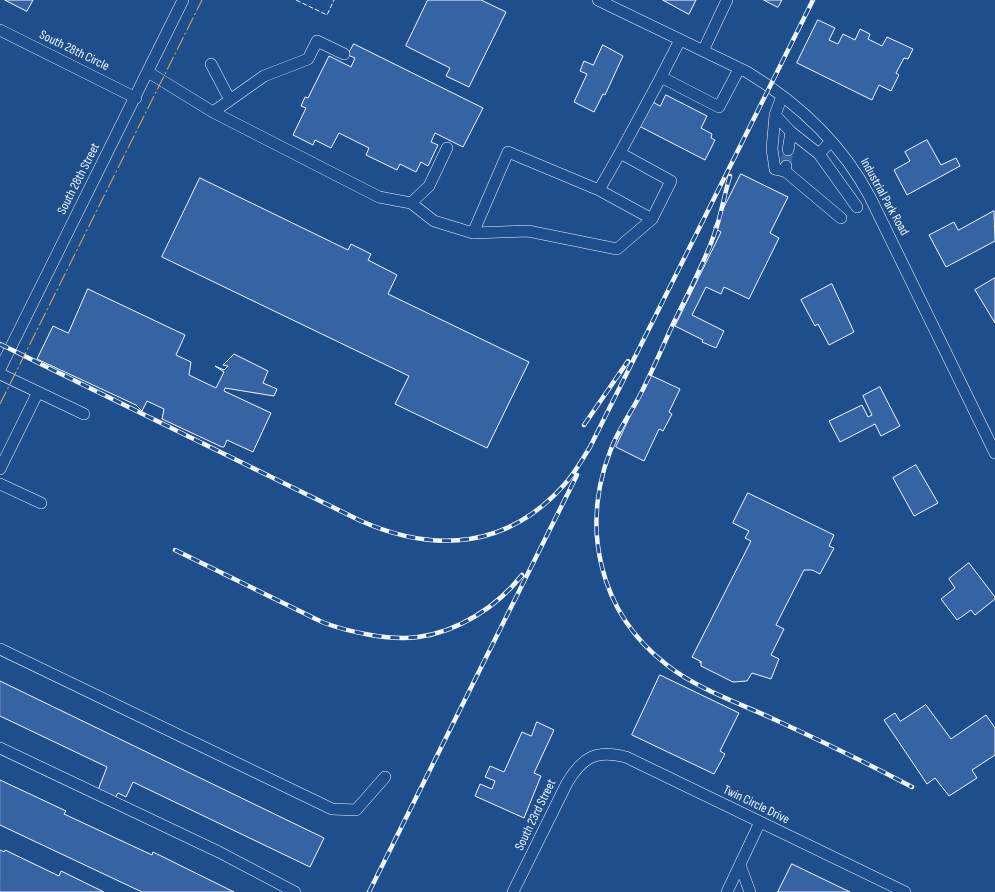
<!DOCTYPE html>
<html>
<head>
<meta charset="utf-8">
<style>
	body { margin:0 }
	canvas { display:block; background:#1f4e8c }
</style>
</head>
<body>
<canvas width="995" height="892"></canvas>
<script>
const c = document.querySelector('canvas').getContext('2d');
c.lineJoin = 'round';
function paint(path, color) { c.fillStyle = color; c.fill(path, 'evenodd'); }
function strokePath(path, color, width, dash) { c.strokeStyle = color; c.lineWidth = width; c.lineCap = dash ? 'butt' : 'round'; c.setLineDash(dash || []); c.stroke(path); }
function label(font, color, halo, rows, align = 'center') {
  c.font = font + ' "Sofia Sans Condensed",sans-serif'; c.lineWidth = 3; c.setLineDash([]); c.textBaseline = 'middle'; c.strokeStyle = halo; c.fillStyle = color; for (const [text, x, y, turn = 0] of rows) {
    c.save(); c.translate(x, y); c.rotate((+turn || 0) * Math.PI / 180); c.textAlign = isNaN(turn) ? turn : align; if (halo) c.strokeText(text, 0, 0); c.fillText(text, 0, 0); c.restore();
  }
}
const building = new Path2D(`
	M 5,0 L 33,0 L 27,11 Z
	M 428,0 L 481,0 L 506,12 L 469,87 L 446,76 L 450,68 L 406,46 Z
	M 663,0 L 696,0 L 689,14 Z
	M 764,0 L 782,0 L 778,7 Z
	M 818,20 L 835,28 L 829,40 L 838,44 L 843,34 L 855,40 L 860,29 L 870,34 L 868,39 L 882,46 L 887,37 L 913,49 L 908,59 L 904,58 L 896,73 L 899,75 L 891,91 L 879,85 L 872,100 L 797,63 Z
	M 354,44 L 483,108 L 463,147 L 435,133 L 431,142 L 438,145 L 428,166 L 421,162 L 416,172 L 400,164 L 397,170 L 366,155 L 369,148 L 339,133 L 331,148 L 315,140 L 313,145 L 293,135 L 306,108 L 301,106 L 305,97 L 308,98 L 329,56 L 351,67 L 355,58 L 348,55 Z
	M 603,45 L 623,56 L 605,95 L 603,94 L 594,112 L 574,102 L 587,74 L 580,71 L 584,61 L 593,65 Z
	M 666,95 L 707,116 L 701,128 L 712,134 L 711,138 L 715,140 L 705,160 L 637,125 L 649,100 L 660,106 Z
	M 927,140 L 941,165 L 956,158 L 960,166 L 907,195 L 894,170 L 910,161 L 905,152 Z
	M 741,174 L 788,197 L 770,233 L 779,238 L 749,299 L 724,287 L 721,294 L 706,287 L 692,315 L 724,331 L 716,348 L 702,342 L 703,340 L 675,326 L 721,232 L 714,228 Z
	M 200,178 L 348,250 L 351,244 L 371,254 L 368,260 L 397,275 L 388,294 L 529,362 L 487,448 L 395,404 L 409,376 L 162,257 Z
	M 994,211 L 995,241 L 946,267 L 929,235 L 954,222 L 958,230 Z
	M 995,278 L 995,323 L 975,290 Z
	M 832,284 L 854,332 L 829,345 L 818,324 L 815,326 L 801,300 Z
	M 88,289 L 185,335 L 176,355 L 191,362 L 189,375 L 216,388 L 224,372 L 215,366 L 224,370 L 228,366 L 223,365 L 234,354 L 268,371 L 263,383 L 277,389 L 274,396 L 225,388 L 224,391 L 271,413 L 253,452 L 227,440 L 224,447 L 222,447 L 162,419 L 164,409 L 147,401 L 142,411 L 136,405 L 37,359 L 53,326 L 68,333 Z
	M 650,375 L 680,389 L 669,412 L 672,414 L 663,431 L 659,429 L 644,461 L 616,447 Z
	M 880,387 L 900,426 L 881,436 L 875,424 L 840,442 L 829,421 L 862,405 L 868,417 L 872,415 L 863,396 Z
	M 916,465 L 938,503 L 914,516 L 893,478 Z
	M 748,493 L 834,535 L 829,546 L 834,548 L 820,574 L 812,570 L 804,570 L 776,625 L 784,629 L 771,655 L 779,659 L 771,679 L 752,673 L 747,681 L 733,682 L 701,666 L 701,661 L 700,663 L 700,661 L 692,657 L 751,541 L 745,538 L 749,531 L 733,523 Z
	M 969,563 L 995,597 L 995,599 L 975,615 L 971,610 L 957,620 L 941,599 L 955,588 L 949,579 Z
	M 660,675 L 739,713 L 720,751 L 725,754 L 714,774 L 632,735 Z
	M 0,681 L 324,838 L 310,867 L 133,782 L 126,797 L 118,793 L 115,798 L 98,790 L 107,767 L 0,716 Z
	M 926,705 L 951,739 L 986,715 L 995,728 L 995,755 L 972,770 L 977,778 L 949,796 L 935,778 L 927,784 L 884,720 L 895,713 L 900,721 Z
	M 537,722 L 554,730 L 534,773 L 541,776 L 524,818 L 475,796 L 480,784 L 492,789 L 495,781 L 485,777 L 490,766 L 504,772 L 522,732 L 531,736 Z
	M 0,780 L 66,811 L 64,814 L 152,855 L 153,852 L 234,892 L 142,892 L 0,825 Z
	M 0,850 L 4,852 L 5,850 L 59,876 L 61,871 L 104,892 L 0,892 Z
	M 792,864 L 850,892 L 778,892 Z`);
paint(building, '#3563a3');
strokePath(building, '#f2f6ff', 1);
strokePath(new Path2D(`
	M 786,166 L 788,150`), '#3f679d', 11, [11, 5.5]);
const minor = new Path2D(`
	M 598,0 L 747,72 C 798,103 842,144 870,197 L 995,453
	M 0,30 L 136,98
	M 680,40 L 661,77 L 719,107 L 739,69
	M 703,51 L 727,0
	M 211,64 L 230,100
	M 148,72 L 213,112 L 379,197 L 411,203 L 429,186 L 447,148
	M 782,96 L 775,115 L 791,132 L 819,154
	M 213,112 L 264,76 L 308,59 L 317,41 L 344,54
	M 775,115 L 772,149 L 775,169 L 785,171
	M 831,141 L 819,154 L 857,207
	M 788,150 L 791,132
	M 786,166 L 785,171 L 841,218
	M 599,190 L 620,153
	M 411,203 L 434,221 L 473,233 L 528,231 L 617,249 L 652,219 L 671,181 L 620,153 L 661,77
	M 473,233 L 508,152 L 599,190 L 652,219
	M 0,369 L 183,0
	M 0,374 L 84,414
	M 0,469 L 38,392
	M 0,484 L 41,503
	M 0,649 L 332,809 L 356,810 L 385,777
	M 0,748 L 219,852 L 295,892
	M 740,865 L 750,892
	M 513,892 L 567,783 C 582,758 595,749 626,757 L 905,892
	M 727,892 L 760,822`);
strokePath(minor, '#f2f6ff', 12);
strokePath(minor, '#1f4e8c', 11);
const rail = new Path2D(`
	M 730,176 C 724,195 721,216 714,235 C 703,266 687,295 673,324 C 662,348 652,372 640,395 C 631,413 618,430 611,449 C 580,527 599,613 667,665 C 696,688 736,702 769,717 C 817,739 865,762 912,787
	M 0,344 L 361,521 C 436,554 508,548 564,485 C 574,474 582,460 590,447 L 813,0
	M 584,425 L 628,361
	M 175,550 L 322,622 C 348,632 390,641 418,637 C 458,632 498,606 522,575
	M 369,892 L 577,475`);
strokePath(rail, '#f2f6ff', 4.5);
strokePath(rail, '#1f4e8c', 3, [9]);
strokePath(new Path2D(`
	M 296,0 L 327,15 L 334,0`), '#f2f6ff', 1, [5, 2]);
strokePath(new Path2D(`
	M 0,404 L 202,0`), '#ffb74d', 1, [14, 3, 2, 3]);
label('13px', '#f2f6ff', '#1f4e8c', [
	["South 28th Circle",74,51,26],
	["South 28th Street",79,179,-63],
	["Industrial Park Road",884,197,61],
	["Twin Circle Drive",756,805,26],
	["South 23rd Street",536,815,-64]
]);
</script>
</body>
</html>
